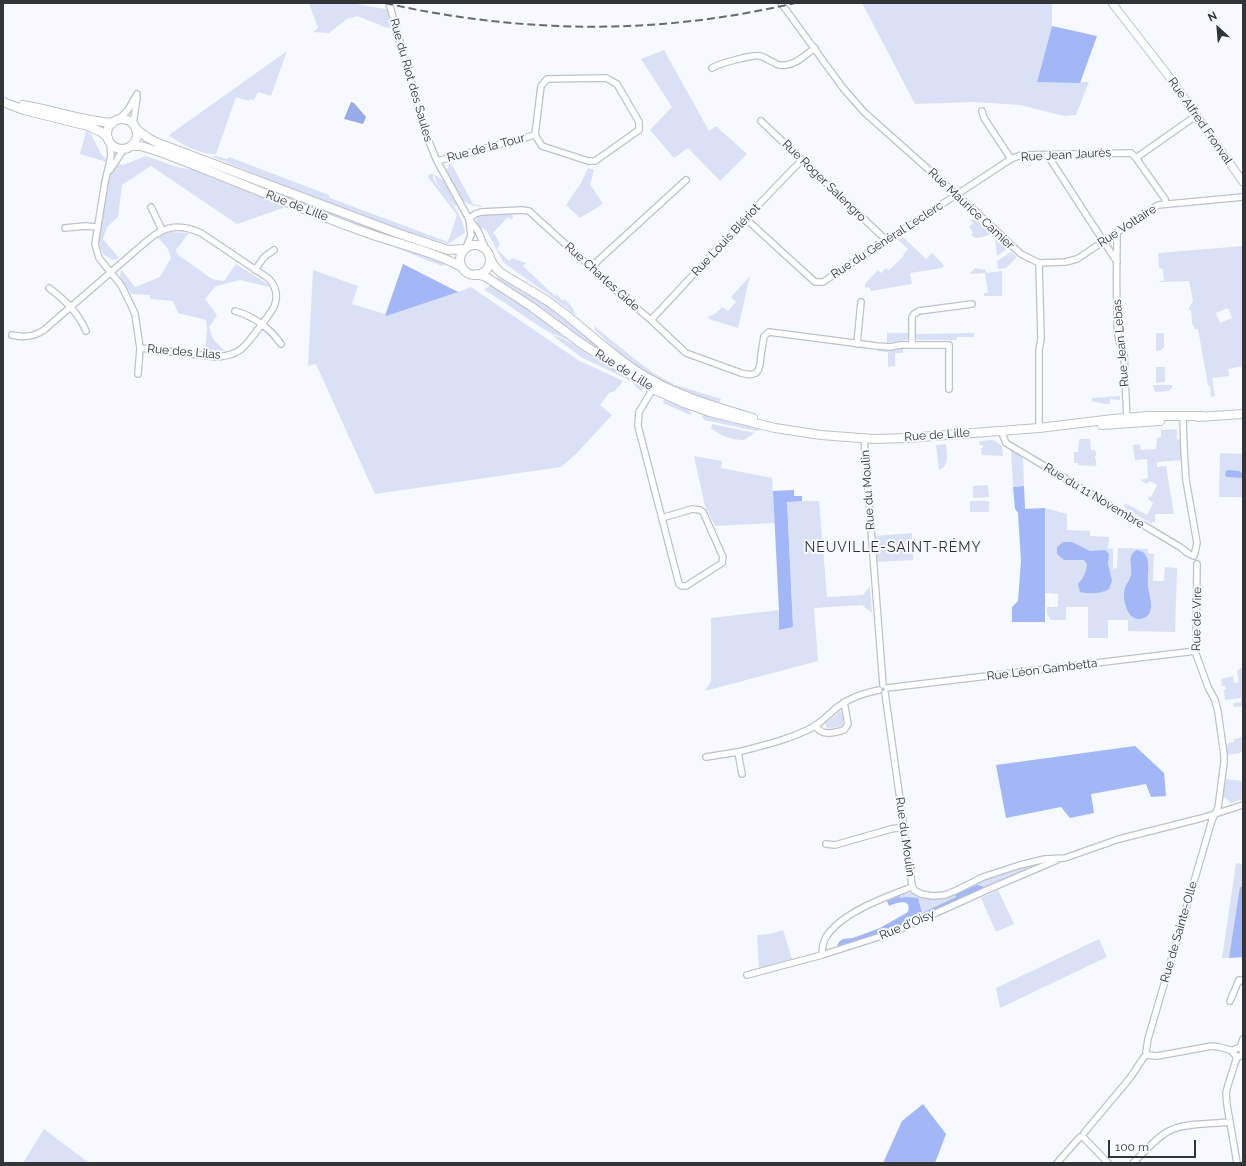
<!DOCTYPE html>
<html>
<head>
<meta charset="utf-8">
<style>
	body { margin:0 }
	#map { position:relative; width:1246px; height:1166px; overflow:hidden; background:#f6f9ff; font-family:Raleway,sans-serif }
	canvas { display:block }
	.frame { position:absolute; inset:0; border:4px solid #333437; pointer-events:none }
	.north { position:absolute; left:1198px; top:8px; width:40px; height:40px; -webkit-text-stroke:3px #f6f9ff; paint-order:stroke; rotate:334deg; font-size:11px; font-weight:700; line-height:16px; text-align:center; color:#333437 }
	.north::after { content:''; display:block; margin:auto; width:14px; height:18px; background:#333437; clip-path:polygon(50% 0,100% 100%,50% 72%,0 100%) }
	.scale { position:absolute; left:1108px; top:1140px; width:88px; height:18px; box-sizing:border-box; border:2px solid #333437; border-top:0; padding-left:5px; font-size:12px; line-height:14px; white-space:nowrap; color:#333437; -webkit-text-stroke:3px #f6f9ff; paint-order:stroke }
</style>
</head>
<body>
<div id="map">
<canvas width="1246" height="1166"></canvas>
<div class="frame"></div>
<div class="north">N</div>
<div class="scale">100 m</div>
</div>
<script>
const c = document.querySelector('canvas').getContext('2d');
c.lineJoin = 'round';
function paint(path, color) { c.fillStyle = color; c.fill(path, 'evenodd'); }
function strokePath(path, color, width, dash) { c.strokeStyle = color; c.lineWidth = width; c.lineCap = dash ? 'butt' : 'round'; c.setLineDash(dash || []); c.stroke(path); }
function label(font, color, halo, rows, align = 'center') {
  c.font = font + ' Raleway,sans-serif'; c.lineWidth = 4; c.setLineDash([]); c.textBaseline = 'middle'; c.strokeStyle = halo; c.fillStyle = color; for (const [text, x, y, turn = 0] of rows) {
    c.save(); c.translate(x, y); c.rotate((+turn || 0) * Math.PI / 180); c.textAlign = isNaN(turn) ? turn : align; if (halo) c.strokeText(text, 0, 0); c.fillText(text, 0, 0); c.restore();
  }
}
paint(new Path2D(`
	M 309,3 L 351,3 L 391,10 L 396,30 L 385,27 L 357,16 L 347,19 L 329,33 L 313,32 L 318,28 Z
	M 862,3 L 1052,3 L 1052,26 L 1037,81 L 1089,82 L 1076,115 L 1064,116 L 1020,105 L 974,102 L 915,104 Z
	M 664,50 L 709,131 L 716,126 L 747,154 L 720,181 L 688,148 L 674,158 L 650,130 L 672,107 L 641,59 Z
	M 287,51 L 271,96 L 258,92 L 254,100 L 250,99 L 249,101 L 236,97 L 216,154 C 203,155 179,144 169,135 Z
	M 86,131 L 91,134 L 101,154 L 107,160 L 107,162 L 80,154 Z
	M 152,142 L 446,252 L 445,258 L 405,244 L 150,146 Z
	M 146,156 L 177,167 L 193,170 L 286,207 L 237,224 L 151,166 L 122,185 L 118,217 L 107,227 L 103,239 L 119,258 L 113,260 L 104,255 L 100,247 L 98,237 L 109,178 L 117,164 L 123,165 Z
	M 211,156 L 216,156 L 227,159 L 229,157 L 329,195 L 330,198 L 448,242 L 457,215 L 428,177 L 429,177 L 428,175 L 432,174 L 434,175 L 433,178 L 435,182 C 446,197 463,213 465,233 L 448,244 L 402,230 L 276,183 Z
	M 451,163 L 473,204 L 482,206 L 482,207 L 471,205 L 463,201 L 446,169 L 448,168 L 449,164 Z
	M 588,168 L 594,170 L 590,184 L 603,204 L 580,218 L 566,205 L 581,183 Z
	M 435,175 L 445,182 L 458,205 L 455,206 C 449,200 434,183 435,175 Z
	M 510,213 L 513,216 L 512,220 L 508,217 L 493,233 L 496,236 L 500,245 L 497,249 L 509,261 L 512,258 L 526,263 L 523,266 L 555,296 L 556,294 L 563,301 L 565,299 L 572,307 L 576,315 L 588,325 L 555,299 L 504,263 L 486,230 L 484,228 L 479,229 L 476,223 L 477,218 L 484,214 Z
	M 319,219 L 446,262 L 444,265 L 442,266 L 371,238 L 323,222 Z
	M 976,219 L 991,233 L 991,234 C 984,236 977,241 971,235 L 973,232 L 969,227 L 973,223 L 970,220 Z
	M 171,232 L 189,233 L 176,250 L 177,254 L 212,279 L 224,281 L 236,264 L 266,283 L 269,287 L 240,280 L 216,286 L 205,299 L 217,315 L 209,327 L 213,339 L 225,351 L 205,350 L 207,329 L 206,320 L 178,313 L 173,301 L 150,299 L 150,295 L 131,294 L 120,277 L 121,269 L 135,287 L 160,277 L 171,258 L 168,249 L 158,238 L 163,235 Z
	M 903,237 L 926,259 L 932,253 L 942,263 L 944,266 L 942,268 L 910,273 L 912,284 L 871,291 L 869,287 L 865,288 L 865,284 L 878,270 L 881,273 L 886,268 L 889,270 L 904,256 L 903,255 L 908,249 L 898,240 Z
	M 997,239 L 1007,249 L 997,256 L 995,240 Z
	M 1243,246 L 1243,366 L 1228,369 L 1229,376 L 1212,378 L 1215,396 L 1211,397 L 1210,387 L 1208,385 L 1198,329 L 1195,329 L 1192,323 L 1191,310 L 1188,310 L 1193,301 L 1189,281 L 1160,282 L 1159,281 L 1164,281 L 1163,269 L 1159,268 L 1158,253 ZM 1228,308 L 1232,318 L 1220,323 L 1216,313 Z
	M 1011,252 L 1017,257 L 1006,268 L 998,269 L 997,261 Z
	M 403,264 L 458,292 L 471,287 L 578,360 L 623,381 L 615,391 L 609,393 L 600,405 L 612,415 L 576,454 L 561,467 L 375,494 L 316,364 L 308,366 L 313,270 L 358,286 L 352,304 L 385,314 Z
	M 975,268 L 986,270 L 986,273 L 1002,271 L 1002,296 L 984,296 L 984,293 L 988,293 L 985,273 L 972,274 L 970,273 Z
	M 500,275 L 548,304 L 603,350 L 601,353 L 495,281 Z
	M 750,276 L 738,328 L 709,319 L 708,317 L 716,313 L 722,307 L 728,311 L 736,302 L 731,297 Z
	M 492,284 L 510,295 L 573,342 C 564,337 555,336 547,331 C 525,318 506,302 484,290 Z
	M 594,326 L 637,361 L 655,374 L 674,384 L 673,386 L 657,379 L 636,365 L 619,353 L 595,330 Z
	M 887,333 L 908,333 L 908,339 L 906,340 L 887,343 Z
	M 974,333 L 974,337 L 957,337 L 957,340 L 918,340 L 916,338 L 916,334 Z
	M 1156,333 L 1164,333 L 1164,348 L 1162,348 L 1162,350 L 1156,351 Z
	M 552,335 C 569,339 584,352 599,361 C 611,368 626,373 637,383 C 641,385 642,389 643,393 L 636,387 L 633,382 L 581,357 Z
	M 903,348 L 903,353 L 895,353 L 895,366 L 888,367 L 888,352 L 878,351 L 879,349 L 891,351 Z
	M 1156,367 L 1165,367 L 1165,382 L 1156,383 Z
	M 676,385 L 721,399 L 720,402 L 716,403 L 675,387 Z
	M 1153,385 L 1172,385 L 1172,389 L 1170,389 L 1169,391 L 1155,392 Z
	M 1120,396 L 1120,400 L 1110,399 L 1110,404 L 1104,404 L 1092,401 L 1092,398 Z
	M 668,399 L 687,407 L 692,415 L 688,414 L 663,403 L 664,400 Z
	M 704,414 L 720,419 L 761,428 L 758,431 L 756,431 L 704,420 L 702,416 Z
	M 712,424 L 755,433 L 744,440 C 731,440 720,436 711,428 Z
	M 1177,429 L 1177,439 L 1181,440 L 1182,460 L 1157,462 L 1157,467 L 1166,466 L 1174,514 L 1155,514 L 1155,522 L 1152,522 L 1152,524 L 1124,507 L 1125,503 L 1147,515 L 1153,503 L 1148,499 L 1149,496 L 1151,497 L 1157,485 L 1150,481 L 1147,484 L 1140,480 L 1148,478 L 1147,459 L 1135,460 L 1133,445 L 1140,444 L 1141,450 L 1156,449 L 1157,438 L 1161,437 L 1161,430 Z
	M 1080,439 L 1090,439 L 1091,450 L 1095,450 L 1095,452 L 1096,452 L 1096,456 L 1095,456 L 1095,459 L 1096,459 L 1096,466 L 1078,465 L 1078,463 L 1074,463 L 1074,452 L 1078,452 L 1079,440 Z
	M 992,440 L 995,441 L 1002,446 L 1003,456 L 982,455 L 981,448 L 983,448 L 983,445 L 980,445 L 979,441 Z
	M 946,444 C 947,455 950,465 939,470 L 936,445 Z
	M 1011,451 L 1013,451 L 1023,457 L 1024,486 L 1013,487 Z
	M 1220,453 L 1243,454 L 1243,523 L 1243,497 L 1219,497 Z
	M 694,456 L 722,461 L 721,468 L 772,478 L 775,523 L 715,526 L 705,506 Z
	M 988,485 L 989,497 L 973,498 L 973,486 Z
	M 787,501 L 819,501 L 827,597 L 863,595 L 870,586 L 872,613 L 862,605 L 814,608 L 818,661 L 705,691 L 711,681 L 711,618 L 779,610 L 779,630 L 793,627 Z
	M 970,501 L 989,501 L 989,512 L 970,512 Z
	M 1045,508 L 1067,514 L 1067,530 L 1090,531 L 1090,536 L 1109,537 L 1108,548 L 1113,549 L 1113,569 L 1117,568 L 1118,548 L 1148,549 L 1148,553 L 1154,554 L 1153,581 L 1164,581 L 1165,567 L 1177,568 L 1175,632 L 1128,631 L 1128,620 L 1108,620 L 1108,638 L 1088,638 L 1088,607 L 1066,607 L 1066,620 L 1051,620 L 1047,614 L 1047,607 L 1058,607 L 1058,594 L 1045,593 Z
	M 912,533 L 913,560 L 877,562 L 875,536 Z
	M 1243,668 L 1243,711 L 1242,706 L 1234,707 L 1233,703 L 1241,702 L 1241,698 L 1225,700 L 1224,690 L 1226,689 L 1225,686 L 1222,686 L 1221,679 L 1233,676 L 1234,683 L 1239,682 L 1237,671 L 1239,670 L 1239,669 Z
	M 840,711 C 843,714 844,722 842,726 L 828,729 L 825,725 L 826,723 Z
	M 1243,737 L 1243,751 L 1240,752 L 1240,753 L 1227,755 L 1226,744 L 1234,742 L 1234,739 Z
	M 1243,777 L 1243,799 L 1231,803 L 1223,796 L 1226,779 L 1242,781 Z
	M 1047,860 L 1048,862 L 984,888 L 983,886 C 974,884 964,890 956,894 L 956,897 L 922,913 L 900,898 L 900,894 L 911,893 L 936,897 L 987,877 Z
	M 1236,863 L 1243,864 L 1243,957 L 1222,958 Z
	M 998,890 L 1014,924 L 996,932 L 981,898 Z
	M 783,930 L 792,959 L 759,968 L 757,935 L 770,934 Z
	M 1099,939 L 1107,957 L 1000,1008 L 996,988 Z
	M 44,1129 L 89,1163 L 23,1163 Z`), '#dae1f6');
paint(new Path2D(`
	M 1052,26 L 1097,36 L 1080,83 L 1037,82 Z
	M 403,264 L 458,292 L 386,316 L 386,314 Z
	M 1228,470 L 1239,471 L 1243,474 L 1243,478 L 1227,477 L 1225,475 L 1226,471 Z
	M 1024,486 L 1025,509 L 1045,508 L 1045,622 L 1012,622 L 1012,607 L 1018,601 L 1021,561 L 1018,513 L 1015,509 L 1013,487 Z
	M 794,490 L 794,496 L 802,496 L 802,501 L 787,502 L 793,627 L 779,630 L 779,610 L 773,491 Z
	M 1063,542 L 1072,542 L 1090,551 L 1105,550 L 1109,554 L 1108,563 L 1112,581 L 1109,589 C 1101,594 1089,594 1080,592 L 1078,584 C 1084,577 1086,573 1087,564 L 1084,560 L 1064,560 L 1057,554 L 1057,547 Z
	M 1137,550 L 1143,552 C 1146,555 1148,559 1148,563 C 1149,570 1147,577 1148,584 C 1148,593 1154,606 1149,614 C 1146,618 1142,619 1138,619 C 1126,618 1122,597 1125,588 C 1126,584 1130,580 1131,575 C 1133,566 1126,555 1137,550 Z
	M 1135,746 L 1164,773 L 1166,796 L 1151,797 L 1146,784 L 1091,794 L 1094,813 L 1070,818 L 1061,807 L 1006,818 L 996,765 Z
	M 977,885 L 983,886 L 984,888 L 924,917 L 890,931 L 837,948 L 837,946 L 839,942 L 843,939 L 853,938 L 880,928 L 908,912 C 912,897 896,903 889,906 L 887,901 L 900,896 L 900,898 L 906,897 L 918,898 L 922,913 L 956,897 L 955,894 Z
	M 1240,887 L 1243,887 L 1243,957 L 1229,958 Z
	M 923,1104 L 946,1134 L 935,1163 L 883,1163 L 902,1121 Z`), '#a3b6f5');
paint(new Path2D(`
	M 351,102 L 354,103 L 366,117 L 363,124 L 344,119 Z`), '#97abe9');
const minor = new Path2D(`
	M 389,3 L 427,137 L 437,161 L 469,219 L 471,235 L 466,248
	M 781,3 L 843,88 L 864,112 L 974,210 L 1021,254 L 1039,263 L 1065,262 L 1077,259 L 1158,205 L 1243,197
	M 712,68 C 718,64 753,54 760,56 C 769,58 775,67 786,65 C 797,64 806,54 815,48
	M 606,78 L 617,84 L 639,122 L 639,130 L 595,161 L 588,161 L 542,146 L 535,135 L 541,86 L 547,79 Z
	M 982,111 L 984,118 L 1011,159
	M 118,120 L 128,110 L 137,94
	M 761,121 L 886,240
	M 133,124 L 137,98
	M 110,142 L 111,156 L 105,182 L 95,244 L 99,258 L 121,285 L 130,303 L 135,314 L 140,348 L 138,374
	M 1048,155 L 1050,159 L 1117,262
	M 1136,158 L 1197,115
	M 437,161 L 535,135
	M 110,170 L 124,149
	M 151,207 L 162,230
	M 469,219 L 475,214 L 481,212 L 522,210 L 529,211 L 628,301 L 651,320 L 686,353 L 741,373 C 759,378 760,370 761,355 C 762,349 763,342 764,336 L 769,332 L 877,346 L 891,347 L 900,345 L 949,345 L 949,389
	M 469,219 L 478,231 L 486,250
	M 746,219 L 815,282 L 823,282 L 1011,159 L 1021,155 L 1131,153 L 1136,158 L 1165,199 L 1166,204
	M 65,228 L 85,226 L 97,227
	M 1117,233 C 1117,257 1116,281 1117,305 C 1117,322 1116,339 1124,354 L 1127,421
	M 1039,263 L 1041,339 L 1039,350 L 1039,428
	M 591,267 L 686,180
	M 255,270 L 264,257 L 274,250
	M 49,288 C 64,299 79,314 86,331
	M 235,311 C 253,316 270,328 281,344
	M 651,320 C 701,267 750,212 802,160
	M 12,335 C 24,338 34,337 44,330 L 148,240 C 165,226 180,223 201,233 L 268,278 C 275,285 278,294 275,304 C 274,310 246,346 240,350 C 233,355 226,356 217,357 L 140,348
	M 857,344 L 861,302
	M 912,345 L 912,317 L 914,314 L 919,311 L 972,304
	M 654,387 L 639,412 L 638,426 L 679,584 L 682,586 L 686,586 L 722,563 L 723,557 L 703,512 L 700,510 L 692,509 L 662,518
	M 1001,431 L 1006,443 L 1180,547 L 1189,554 L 1194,556 L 1197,543 L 1186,480 L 1184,449 L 1183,416
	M 864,438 L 883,685
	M 887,688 L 1196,651
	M 885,693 L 912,885 L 914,890 L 921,894 L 933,896 L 945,895 L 955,891 L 983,877 L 1020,865 L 1045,859 L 1065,858 L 1119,839 L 1202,818 L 1243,805
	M 815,725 C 822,737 833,733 844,730 L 848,724 L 844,702
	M 706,757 L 738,752
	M 742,774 L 738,752 C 764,745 792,739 815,726 C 824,720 831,712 839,706 C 851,697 864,693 879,690
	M 826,844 L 835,845 L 891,829 L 904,827
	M 822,955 C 822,948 823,942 826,937 C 842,912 886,897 912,887
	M 747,975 L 822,955 L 894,932 L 989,889 L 1057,860
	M 1230,1001 L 1239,980 L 1243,981
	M 1240,1048 L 1243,1039
	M 1243,1051 L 1241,1049 L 1238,1048 L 1235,1049 L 1233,1053 L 1237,1057 L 1241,1056 L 1243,1053
	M 1146,1052 L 1148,1039 L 1212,820 L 1218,808 L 1224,763 L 1224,755 L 1218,712 L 1215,700 L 1208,687 L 1196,654 L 1197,564
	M 1147,1055 L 1157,1056 L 1212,1046 L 1219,1047 L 1234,1051
	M 1084,1133 L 1130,1078 L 1144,1057
	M 1084,1138 L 1108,1163
	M 1057,1163 L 1080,1137
	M 1133,1163 C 1144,1153 1157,1136 1171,1130 C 1185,1123 1213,1124 1230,1122
	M 1237,1163 L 1227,1105 L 1226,1093 L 1228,1085 L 1237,1057`);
const tertiary = new Path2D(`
	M 1112,3 L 1171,79 L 1243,182`);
const secondary = new Path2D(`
	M 3,102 L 24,110 L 88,126 L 101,132 L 108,138
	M 23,105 C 53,110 83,121 113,123
	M107 134a15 15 0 1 1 30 0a15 15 0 1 1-30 0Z
	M 136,129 L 148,138 L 158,143 L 397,233 L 448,250 L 465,249
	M 131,146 L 141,146 L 163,153 C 229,178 293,206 359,230 C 393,243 430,250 462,267
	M460 260a15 15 0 1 1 30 0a15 15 0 1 1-30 0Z
	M 490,259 L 495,267 L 500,272 C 516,283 533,291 549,302 C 579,323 605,350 635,370 C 671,394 712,406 753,418
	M 477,274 L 486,277 L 532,307 L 582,344 L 653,389 L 684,403 L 710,412 L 775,428 L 821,435 L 873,439 L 907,438 L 1039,428 L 1113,419 L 1148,416 L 1202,416
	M 1198,417 L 1243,414
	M 1102,425 L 1160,421`);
strokePath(minor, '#bfc1c9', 8);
strokePath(tertiary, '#bfc1c9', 9);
strokePath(secondary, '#bfc1c9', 10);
strokePath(minor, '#fff', 5.5);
strokePath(tertiary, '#fff', 7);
strokePath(secondary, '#fff', 8);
strokePath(new Path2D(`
	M 385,3 C 415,10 445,15 475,19 C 582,33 689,28 795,3`), '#696a6e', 2, [8, 4]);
label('12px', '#333437', '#f6f9ff', [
	["Rue du Riot des Saules",411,80,74],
	["Rue Alfred Fronval",1200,121,55],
	["Rue de la Tour",486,148,-15],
	["Rue Jean Jaurès",1066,155,-3],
	["Rue Roger Salengro",824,181,44],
	["Rue de Lille",297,206,21],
	["Rue Maurice Camier",971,209,43],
	["Rue Voltaire",1127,226,-33],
	["Rue Louis Blériot",726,240,-47],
	["Rue du Général Leclerc",887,240,-33],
	["Rue Charles Gide",602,277,42],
	["Rue Jean Lebas",1121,343,-95],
	["Rue des Lilas",184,352,5],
	["Rue de Lille",624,370,32],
	["Rue de Lille",937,435,-4],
	["Rue du Moulin",868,490,-94],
	["Rue du 11 Novembre",1094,496,31],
	["Rue de Vire",1197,619,-89],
	["Rue Léon Gambetta",1042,670,-7],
	["Rue du Moulin",905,837,82],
	["Rue d'Oisy",907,925,-23],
	["Rue de Sainte-Olle",1179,932,-74]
]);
c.letterSpacing = '1px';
label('14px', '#2f3137', '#f6f9ff', [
	["NEUVILLE-SAINT-RÉMY",893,548]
]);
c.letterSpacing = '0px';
</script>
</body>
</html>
